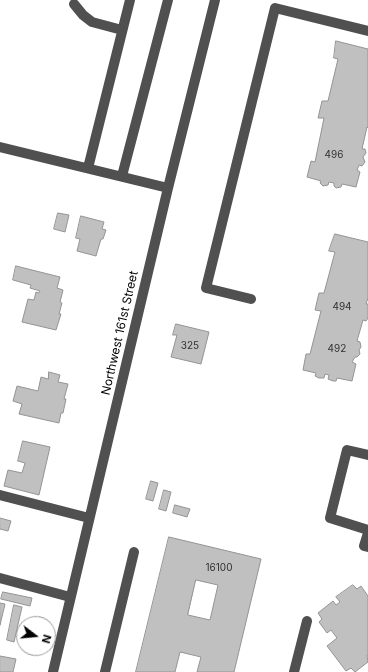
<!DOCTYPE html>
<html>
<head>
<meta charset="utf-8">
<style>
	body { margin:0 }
	#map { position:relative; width:368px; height:672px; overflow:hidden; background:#fff; font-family:Inter,sans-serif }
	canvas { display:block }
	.north { position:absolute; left:16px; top:616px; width:40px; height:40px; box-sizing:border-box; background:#fff; border:1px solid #999; border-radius:50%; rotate:106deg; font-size:11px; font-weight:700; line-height:16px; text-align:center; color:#000 }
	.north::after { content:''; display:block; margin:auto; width:14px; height:18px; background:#000; clip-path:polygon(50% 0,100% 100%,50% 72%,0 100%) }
</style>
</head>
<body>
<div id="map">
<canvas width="368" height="672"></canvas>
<div class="north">N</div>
</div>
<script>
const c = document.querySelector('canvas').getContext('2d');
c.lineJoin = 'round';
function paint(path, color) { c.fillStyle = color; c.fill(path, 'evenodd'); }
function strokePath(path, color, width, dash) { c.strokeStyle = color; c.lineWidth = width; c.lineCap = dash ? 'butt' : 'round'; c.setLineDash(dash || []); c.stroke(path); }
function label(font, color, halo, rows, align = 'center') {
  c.font = font + ' Inter,sans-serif'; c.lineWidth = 3.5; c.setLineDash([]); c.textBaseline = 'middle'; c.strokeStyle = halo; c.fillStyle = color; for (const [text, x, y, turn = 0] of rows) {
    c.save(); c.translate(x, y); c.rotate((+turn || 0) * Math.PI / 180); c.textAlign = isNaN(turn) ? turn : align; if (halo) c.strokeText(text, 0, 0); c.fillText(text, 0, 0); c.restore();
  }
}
const building = new Path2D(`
	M 336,41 L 368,49 L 368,128 L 367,127 L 362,149 L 365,149 L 366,153 L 363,157 L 365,162 L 362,166 L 359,165 L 357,170 L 360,172 L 356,187 L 342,184 L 341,187 L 336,188 L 334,186 L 334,183 L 329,182 L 328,185 L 323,186 L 320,183 L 321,181 L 307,177 L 311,161 L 315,162 L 324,118 L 318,118 L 322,101 L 328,101 L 338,59 L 334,58 Z
	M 58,213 L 69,215 L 65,232 L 54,229 Z
	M 81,216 L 104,222 L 102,229 L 106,230 L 103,239 L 101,239 L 96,256 L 77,251 L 80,239 L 76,238 Z
	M 335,234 L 368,242 L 368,298 L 366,304 L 368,304 L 368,318 L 366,321 L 363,320 L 357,341 L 360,342 L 361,347 L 359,350 L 360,354 L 357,357 L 355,357 L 352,362 L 356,364 L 352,381 L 337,378 L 336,381 L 333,381 L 328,379 L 329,375 L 325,374 L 324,378 L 319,378 L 315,376 L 316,373 L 303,370 L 306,354 L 310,354 L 321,311 L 315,310 L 319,293 L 324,293 L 335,252 L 329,251 Z
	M 16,266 L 60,277 L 57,288 L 63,290 L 60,302 L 62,303 L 59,314 L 61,314 L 56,330 L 22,322 L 28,299 L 34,300 L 36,292 L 39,293 L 40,291 L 30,288 L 31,285 L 13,280 Z
	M 176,324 L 209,332 L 201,364 L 171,357 L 177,335 L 173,335 Z
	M 49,372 L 60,375 L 58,382 L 68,384 L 64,399 L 66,399 L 63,413 L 61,413 L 59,423 L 19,414 L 22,404 L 13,401 L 17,386 L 38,391 L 41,377 L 48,379 Z
	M 23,441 L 50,447 L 39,495 L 4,486 L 8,470 L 22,473 L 25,463 L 18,461 Z
	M 151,481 L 158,483 L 153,501 L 146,499 Z
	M 164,490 L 171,492 L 166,511 L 159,509 Z
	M 175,505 L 190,509 L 187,517 L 173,513 Z
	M 0,518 L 11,521 L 8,531 L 0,529 Z
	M 169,537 L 261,559 L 234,672 L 197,672 L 201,657 L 180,652 L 175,672 L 136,672 ZM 196,580 L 218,585 L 210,620 L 188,615 Z
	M 353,585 L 357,589 L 361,586 L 368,596 L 368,655 L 367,655 L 368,662 L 355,672 L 351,668 L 346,671 L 327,646 L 337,638 L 331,630 L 327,633 L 319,622 L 322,619 L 318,613 L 333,601 L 336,605 L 340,602 L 336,597 Z
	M 3,592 L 32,598 L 30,606 L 1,599 Z
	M 0,603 L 5,604 L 0,625 Z
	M 14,605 L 22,607 L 14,642 L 7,640 Z
	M 0,656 L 16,659 L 13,672 L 0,672 Z`);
paint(building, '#c0c0c0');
strokePath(building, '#949494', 1);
strokePath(new Path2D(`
	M 74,4 L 83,15 L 92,22 L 122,30
	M 0,147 L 168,188
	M 88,168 L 130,0
	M 122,176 L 168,0
	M 251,299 L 206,288 L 275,8 L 368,31
	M 368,455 L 347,450 L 330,518 L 368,530
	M 0,495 L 89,518
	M 368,533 L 364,546 L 368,547
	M 0,578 L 70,597
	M 53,672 L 168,188 L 215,0
	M 105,672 L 134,552
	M 294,672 L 307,621`), '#505050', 10);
label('10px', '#303030', null, [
	["496",334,155],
	["494",342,307],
	["325",190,346],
	["492",337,349],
	["16100",219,568]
]);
label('12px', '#000', '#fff', [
	["Northwest 161st Street",120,333,-77]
]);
</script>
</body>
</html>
